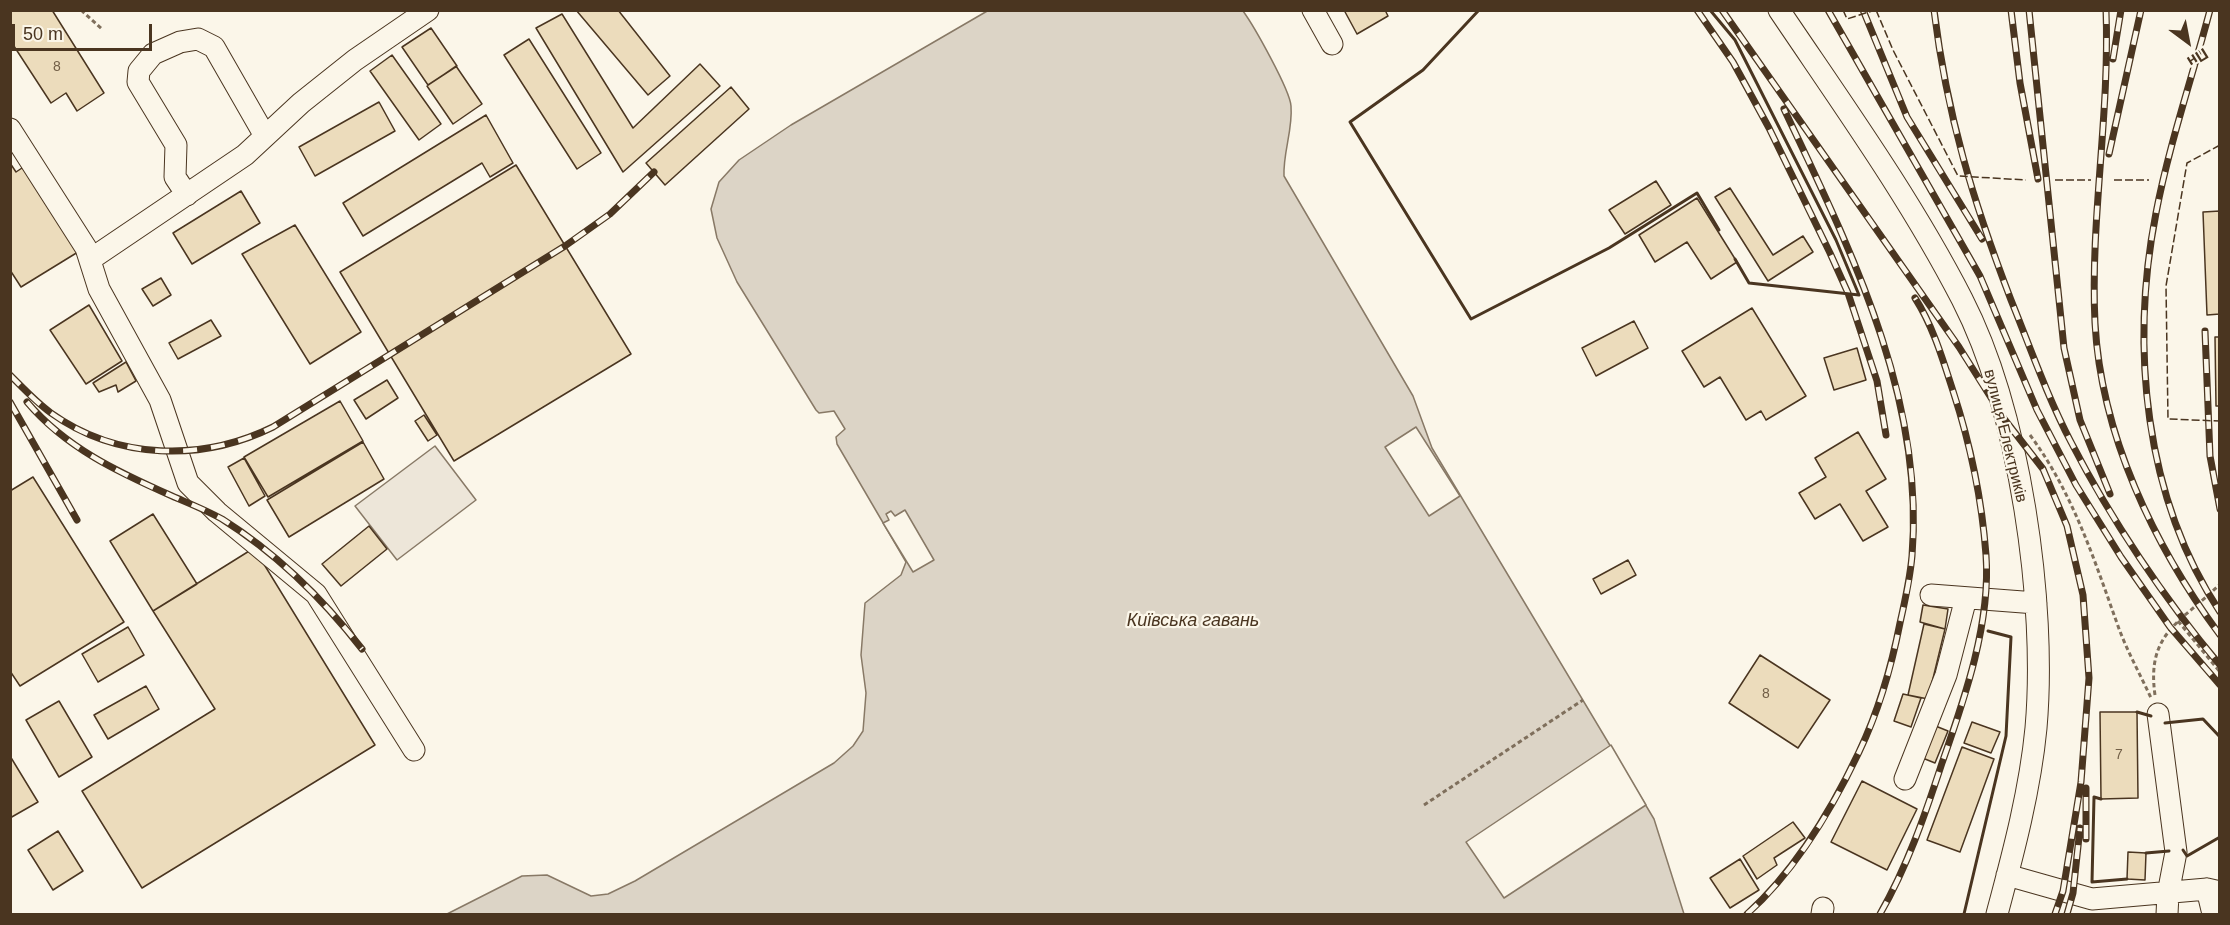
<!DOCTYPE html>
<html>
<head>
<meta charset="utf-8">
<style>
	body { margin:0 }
	#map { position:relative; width:2230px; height:925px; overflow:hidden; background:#fbf6e9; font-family:Arial,sans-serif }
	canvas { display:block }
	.frame { position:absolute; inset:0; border:12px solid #4a3520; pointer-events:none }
	.north { position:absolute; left:2158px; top:12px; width:60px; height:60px; -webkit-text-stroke:4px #fbf6e9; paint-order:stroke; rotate:148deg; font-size:16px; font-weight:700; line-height:24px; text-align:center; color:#4a3520 }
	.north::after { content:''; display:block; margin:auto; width:21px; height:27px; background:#4a3520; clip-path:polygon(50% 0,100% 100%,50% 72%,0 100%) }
	.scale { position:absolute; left:12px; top:24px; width:140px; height:27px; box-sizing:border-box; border:3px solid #4a3520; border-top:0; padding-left:8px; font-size:18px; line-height:21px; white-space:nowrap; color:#4a3520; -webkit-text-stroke:4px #fbf6e9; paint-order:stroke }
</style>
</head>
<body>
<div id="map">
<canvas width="2230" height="925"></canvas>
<div class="frame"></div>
<div class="north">Пн</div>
<div class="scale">50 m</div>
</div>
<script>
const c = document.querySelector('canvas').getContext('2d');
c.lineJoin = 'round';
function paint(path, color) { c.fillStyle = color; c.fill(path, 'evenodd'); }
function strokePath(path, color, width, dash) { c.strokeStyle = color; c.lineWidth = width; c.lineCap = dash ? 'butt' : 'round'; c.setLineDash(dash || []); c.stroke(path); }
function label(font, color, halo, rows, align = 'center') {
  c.font = font + ' Arial,sans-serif'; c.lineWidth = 4.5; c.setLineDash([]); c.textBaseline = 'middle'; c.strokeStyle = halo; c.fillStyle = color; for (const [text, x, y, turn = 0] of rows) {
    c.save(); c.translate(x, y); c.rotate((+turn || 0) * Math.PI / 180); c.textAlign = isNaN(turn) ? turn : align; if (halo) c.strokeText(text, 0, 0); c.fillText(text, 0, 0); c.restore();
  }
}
const green = new Path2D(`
	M 435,446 L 476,500 L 397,560 L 355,506 Z`);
paint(green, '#ede6d9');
strokePath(green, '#887966', 1.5);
const water = new Path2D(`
	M 989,10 L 1243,11 C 1254,26 1290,90 1291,106 C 1293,130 1283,152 1284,176 L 1413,396 L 1432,448 L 1654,819 L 1684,914 L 447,914 L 522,876 L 547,875 L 591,896 L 608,894 L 635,881 L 834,763 L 853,746 L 863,731 L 866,693 L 861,655 L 865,603 L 901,575 L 906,562 L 837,444 L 836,437 L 845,429 L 834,411 L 819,413 L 816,410 L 737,282 L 717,238 L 711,209 L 719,182 L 739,160 L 791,125 Z`);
paint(water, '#dcd4c6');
strokePath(water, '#887966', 1.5);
const pier = new Path2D(`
	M 1416,427 L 1460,496 L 1429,516 L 1385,447 Z
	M 905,510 L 934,560 L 913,572 L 883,523 L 889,520 L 886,514 L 891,511 L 895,516 Z
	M 1611,745 L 1646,805 L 1504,898 L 1466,842 Z`);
paint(pier, '#fbf6e9');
strokePath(pier, '#887966', 1.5);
const building = new Path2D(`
	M 10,10 L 52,10 L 104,93 L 77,111 L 66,93 L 51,103 L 10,40 Z
	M 576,10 L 618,10 L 670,76 L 648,95 Z
	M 1344,10 L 1385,10 L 1388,16 L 1357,34 Z
	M 562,14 L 633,128 L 700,64 L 720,86 L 623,172 L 536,28 Z
	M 431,28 L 457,66 L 428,85 L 402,47 Z
	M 529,39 L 601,153 L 577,169 L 504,55 Z
	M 392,55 L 441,124 L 419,140 L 370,71 Z
	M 456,66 L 482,104 L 453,124 L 427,86 Z
	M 731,87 L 749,109 L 665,185 L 646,163 Z
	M 379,102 L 395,131 L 315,176 L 299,147 Z
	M 486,115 L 513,163 L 490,177 L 482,163 L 363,236 L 343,203 Z
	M 10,163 L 16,172 L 25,166 L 78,252 L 21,287 L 10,270 Z
	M 516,165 L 631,354 L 454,461 L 340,272 Z
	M 1656,181 L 1671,205 L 1625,234 L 1609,210 Z
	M 1730,188 L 1773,255 L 1803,236 L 1813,252 L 1768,281 L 1715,197 Z
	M 241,191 L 260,223 L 192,264 L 173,233 Z
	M 1697,198 L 1737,262 L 1711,279 L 1687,242 L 1655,262 L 1639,235 Z
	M 2220,211 L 2220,314 L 2207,315 L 2203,212 Z
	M 295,225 L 361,332 L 310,364 L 242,254 Z
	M 161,278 L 171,295 L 153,306 L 142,289 Z
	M 89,305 L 122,361 L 86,384 L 50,330 Z
	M 1752,308 L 1806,396 L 1766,420 L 1761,411 L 1746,420 L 1720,377 L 1704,387 L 1682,351 Z
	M 211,320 L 221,336 L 178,359 L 169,343 Z
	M 1634,321 L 1648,348 L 1596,376 L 1582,348 Z
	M 2215,337 L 2220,337 L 2220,406 L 2216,406 Z
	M 1857,348 L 1866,380 L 1834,390 L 1824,358 Z
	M 126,362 L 136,381 L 118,392 L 116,385 L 99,392 L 93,383 Z
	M 387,380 L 398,398 L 366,419 L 354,400 Z
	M 340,401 L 363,441 L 268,497 L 244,457 Z
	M 424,415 L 437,435 L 428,441 L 415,421 Z
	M 1858,432 L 1886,479 L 1866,491 L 1888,527 L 1863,541 L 1840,504 L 1815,519 L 1799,493 L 1826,477 L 1815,458 Z
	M 363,442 L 384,479 L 289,537 L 267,500 Z
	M 244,458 L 265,496 L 249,506 L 228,467 Z
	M 33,477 L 124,622 L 20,686 L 10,671 L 10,491 Z
	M 153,514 L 197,584 L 153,611 L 110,541 Z
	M 369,526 L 387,549 L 341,586 L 322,564 Z
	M 254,548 L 375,745 L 142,888 L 82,791 L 215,709 L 153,611 Z
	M 1628,560 L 1636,575 L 1601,594 L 1593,579 Z
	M 1923,605 L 1948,609 L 1945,629 L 1920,622 Z
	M 1924,624 L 1945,629 L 1928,699 L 1908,695 Z
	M 128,627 L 144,655 L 98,682 L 82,654 Z
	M 1760,655 L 1830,700 L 1798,748 L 1729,703 Z
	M 146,686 L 159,709 L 108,739 L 94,715 Z
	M 1903,694 L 1921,698 L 1911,727 L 1894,721 Z
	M 59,701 L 92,757 L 59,777 L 26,720 Z
	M 2100,712 L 2137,712 L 2138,798 L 2101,799 Z
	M 1972,722 L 2000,732 L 1991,753 L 1964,743 Z
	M 1933,725 L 1948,731 L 1935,763 L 1920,757 Z
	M 1962,747 L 1994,759 L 1960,852 L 1927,840 Z
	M 10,756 L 38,802 L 10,818 Z
	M 1862,781 L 1917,809 L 1887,870 L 1831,842 Z
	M 1793,822 L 1805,838 L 1774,858 L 1777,865 L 1757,879 L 1743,856 Z
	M 58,831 L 83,871 L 53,890 L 28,850 Z
	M 2128,852 L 2146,853 L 2145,880 L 2127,879 Z
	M 1740,859 L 1759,890 L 1730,908 L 1710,878 Z`);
paint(building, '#ecdcbc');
strokePath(building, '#4a3520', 1.5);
const minor = new Path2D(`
	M 1313,10 L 1332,44
	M 1779,10 C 1843,105 1910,198 1962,299 C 2020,412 2047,603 2036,728 C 2030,791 2013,854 1997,914
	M 10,129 L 86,248 L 99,289 L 160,400 L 188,483 L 217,512 L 316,594 L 414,750
	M 187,195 L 175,177 L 176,145 L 138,82 L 139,71 L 153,54 L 180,42 L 198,39 L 214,47 L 265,136
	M 91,259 L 245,155 L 301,103 L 355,60 L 428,10
	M 1931,595 L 2036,603
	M 2158,714 L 2176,852 L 2168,894 L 2167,914
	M 1905,779 L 1946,675 L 1966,598
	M 2007,875 L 2092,899 L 2207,889 L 2220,892
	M 2207,889 L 2213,914
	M 1822,914 L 1823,908`);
strokePath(minor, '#4a3520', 23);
strokePath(new Path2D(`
	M 81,10 L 103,30
	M 2030,435 C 2073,493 2094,559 2118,626 C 2127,651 2140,674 2151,698
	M 2178,621 L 2220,672
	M 2155,695 C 2146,632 2182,622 2220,584
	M 1424,805 L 1583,700`), '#7f6f5c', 3, [4.5, 3]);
strokePath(minor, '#fbf6e9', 21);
const rail = new Path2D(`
	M 1697,10 L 1733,62 L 1769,128 L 1830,253 L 1848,293 L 1877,381 L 1886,435
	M 1722,10 L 1959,347 L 2005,420 L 2043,469 L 2067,526 L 2083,595 L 2089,678 L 2081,782 L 2063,891 L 2055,914
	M 1828,10 L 1980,276 L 2037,410 L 2076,485 L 2121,557 L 2170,627 L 2220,685
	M 1863,10 L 1907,117 L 1982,239
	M 1934,10 C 1947,116 1973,201 2011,300 C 2030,347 2047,396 2071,442 C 2110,518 2165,600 2220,665
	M 2011,10 L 2020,83 L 2038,179
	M 2029,10 L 2064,348 L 2080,420 L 2110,494
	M 2106,10 C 2110,115 2090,219 2095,323 C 2101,435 2154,546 2220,635
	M 2210,10 C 2192,78 2169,145 2156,213 C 2130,346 2144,497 2220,612
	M 2113,59 L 2121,10
	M 2109,154 L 2141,10
	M 2205,331 L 2210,456 L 2220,509
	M 10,375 C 23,388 36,402 51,413 C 117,460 202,462 273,427 L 565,246 L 610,214 L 654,172
	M 10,402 L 77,520
	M 27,402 C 66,448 118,472 172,496 C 188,503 206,510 222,519 C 276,553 323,599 362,649
	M 2086,839 L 2086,788
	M 1747,914 C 1796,870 1831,811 1859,752 C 1879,710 1891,669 1900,623 C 1905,601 1910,579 1912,556 C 1925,397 1850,249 1784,109
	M 1880,914 C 1907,867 1925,815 1942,763 C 1964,700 1991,624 1986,555 C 1982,501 1970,443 1953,391 C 1943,360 1933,326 1915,298
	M 2067,914 L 2073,893 L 2080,828`);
strokePath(rail, '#4a3520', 7);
strokePath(rail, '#fbf6e9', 4.5, [14]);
strokePath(new Path2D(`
	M 1843,10 L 1847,19 L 1875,10
	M 1876,10 L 1893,50 L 1958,176 L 2026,180
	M 2220,145 L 2187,163 L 2166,286 L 2168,419 L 2220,421
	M 2055,180 L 2091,180
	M 2114,180 L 2149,180`), '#4a3520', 1.5, [8, 3]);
strokePath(new Path2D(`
	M 1479,10 L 1423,70 L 1350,122 L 1471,319 L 1609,248 L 1697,193 L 1719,230
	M 1710,10 L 1735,40 L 1836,240 L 1859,295 L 1749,283 L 1735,259
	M 2137,712 L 2151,716
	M 2165,723 L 2203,719 L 2220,737
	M 2101,799 L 2094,797 L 2092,882 L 2127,879
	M 2183,850 L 2187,856 L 2220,837
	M 2146,853 L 2169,851
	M 1964,914 L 2006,736 L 2011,637 L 1988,631`), '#4a3520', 3);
label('14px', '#725f47', null, [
	["8",57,67],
	["8",1766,694],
	["7",2119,755]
]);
label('16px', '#4a3520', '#fbf6e9', [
	["вулиця Електриків",2005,436,76]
]);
label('italic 18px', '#4a3520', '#fbf6e9', [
	["Київська гавань",1193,621]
]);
</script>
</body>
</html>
